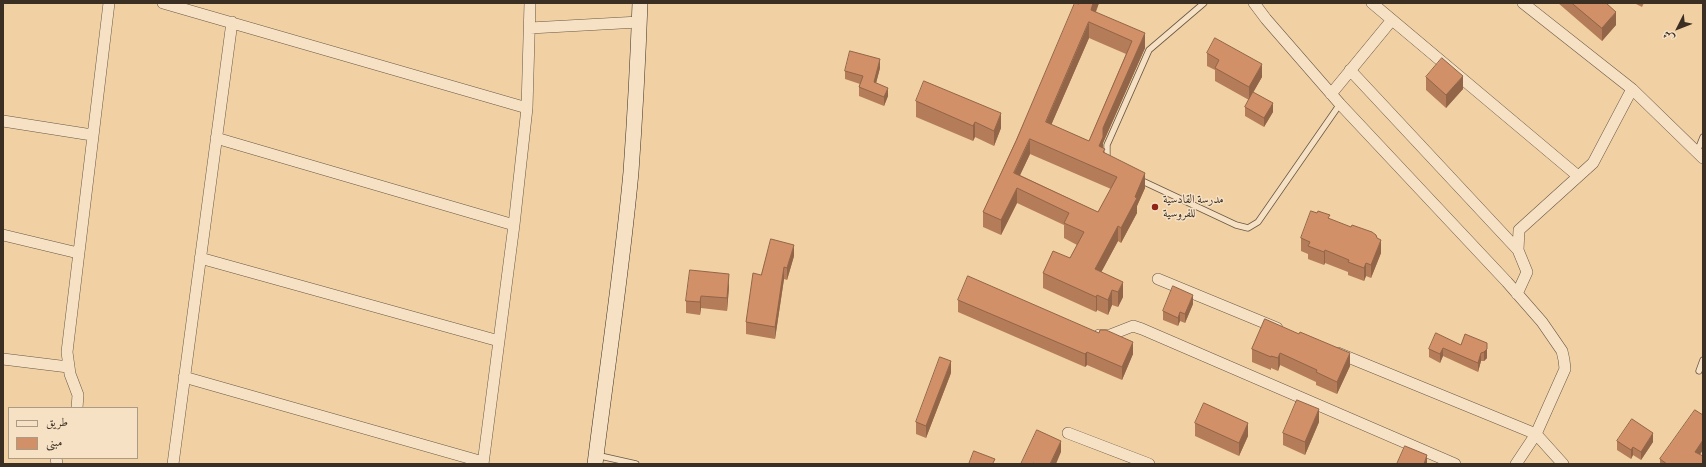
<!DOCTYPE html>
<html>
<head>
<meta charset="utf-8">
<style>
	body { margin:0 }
	#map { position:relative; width:1706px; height:467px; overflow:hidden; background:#f1d1a4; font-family:"IM FELL French Canon",Amiri,serif }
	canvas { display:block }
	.frame { position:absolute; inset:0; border:4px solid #3b2f24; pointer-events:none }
	.legend { position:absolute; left:8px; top:407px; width:130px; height:52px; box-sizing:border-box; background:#f6e1c4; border:1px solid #ab9a84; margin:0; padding:5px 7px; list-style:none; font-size:12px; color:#3b2f24 }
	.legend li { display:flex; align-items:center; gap:8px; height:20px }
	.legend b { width:20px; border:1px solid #ab9a84 }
	.north { position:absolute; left:1658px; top:8px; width:40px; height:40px; -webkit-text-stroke:3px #f6e1c4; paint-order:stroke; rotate:228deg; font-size:11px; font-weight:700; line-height:16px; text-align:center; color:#3b2f24 }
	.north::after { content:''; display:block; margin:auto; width:14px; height:18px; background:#3b2f24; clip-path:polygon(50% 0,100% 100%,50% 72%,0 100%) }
</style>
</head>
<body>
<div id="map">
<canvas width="1706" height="467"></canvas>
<div class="frame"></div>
<ul class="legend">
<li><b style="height:5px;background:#f6e1c4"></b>طريق</li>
<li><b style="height:11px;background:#d19067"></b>مبنى</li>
</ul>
<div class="north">ش</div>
</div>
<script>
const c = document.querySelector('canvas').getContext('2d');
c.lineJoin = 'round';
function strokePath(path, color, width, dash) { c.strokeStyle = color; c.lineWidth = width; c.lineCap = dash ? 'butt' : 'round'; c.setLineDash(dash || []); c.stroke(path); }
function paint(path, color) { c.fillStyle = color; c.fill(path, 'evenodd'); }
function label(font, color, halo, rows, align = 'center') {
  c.font = font + ' "IM FELL French Canon",Amiri,serif'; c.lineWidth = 3; c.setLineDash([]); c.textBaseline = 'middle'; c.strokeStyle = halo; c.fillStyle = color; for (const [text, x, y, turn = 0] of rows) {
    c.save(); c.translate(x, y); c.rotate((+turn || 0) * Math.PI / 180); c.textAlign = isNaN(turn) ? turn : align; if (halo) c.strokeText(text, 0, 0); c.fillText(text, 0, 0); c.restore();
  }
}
const lane = new Path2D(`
	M 1697,152 L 1703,137
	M 1107,160 L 1107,145 L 1149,50 L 1204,3
	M 1138,179 L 1236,225 L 1248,228 L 1258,222 L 1340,104
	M 1699,371 L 1703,360
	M 596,455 L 636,464`);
const street = new Path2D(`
	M 163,3 L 527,108
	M 1254,3 L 1266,19 L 1340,104 L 1507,282 L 1542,322 L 1562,351 L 1564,360 L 1565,369 L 1536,434 L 1338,353
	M 1372,3 L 1578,176
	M 1523,3 L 1632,89 L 1703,158
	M 530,28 L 639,22
	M 1350,70 L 1518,250
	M 1331,94 L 1391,21
	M 3,121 L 92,135
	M 216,138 L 514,225
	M 3,235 L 78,253
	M 200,258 L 499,341
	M 1158,279 L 1277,328
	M 1517,294 L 1527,272 L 1518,250 L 1519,230 L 1593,163 L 1632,89
	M 1099,335 L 1110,335 L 1133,326 L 1142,329 L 1455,464
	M 3,359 L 68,367
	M 184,377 L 483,462
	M 77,408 L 78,395 L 70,374 L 67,352 L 109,3
	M 1068,433 L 1149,464
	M 56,458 L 57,464
	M 173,464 L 232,22
	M 483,464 L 514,225 L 527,108 L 530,3
	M 1516,464 L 1536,434 L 1563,464`);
const secondary = new Path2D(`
	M 595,464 C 607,367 622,270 631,172 C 635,116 638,59 640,3`);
strokePath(lane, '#685844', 7);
strokePath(street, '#685844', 12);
strokePath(secondary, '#3b2f24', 16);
strokePath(lane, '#f6e1c4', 5.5);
strokePath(street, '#f6e1c4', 11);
strokePath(secondary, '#f6e1c4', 15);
paint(new Path2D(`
	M 1079,3 L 1099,3 L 1096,12 L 1145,48 L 1103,143 L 1103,148 L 1105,153 L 1145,188 L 1137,206 L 1137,213 L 1121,243 L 1118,241 L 1101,272 L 1123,297 L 1118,307 L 1112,305 L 1108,315 L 1097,310 L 1096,312 L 1043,288 L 1043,273 L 1070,258 L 1077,245 L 1064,238 L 1064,225 L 1017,203 L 1001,235 L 983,227 L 983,212 ZM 1089,38 L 1126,54 L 1089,141 L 1051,125 ZM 1030,154 L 1111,189 L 1098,212 L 1020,175 Z
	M 1558,3 L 1606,3 L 1616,25 L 1602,41 Z
	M 1634,3 L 1644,3 L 1642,7 Z
	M 1207,53 L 1262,77 L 1253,92 L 1273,112 L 1264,127 L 1245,116 L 1245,107 L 1249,100 L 1215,81 L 1215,70 L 1207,66 Z
	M 880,68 L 876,83 L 888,96 L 884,106 L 859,96 L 859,87 L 860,84 L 845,79 L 845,71 Z
	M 1426,77 L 1463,89 L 1446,108 L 1426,90 Z
	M 916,101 L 1001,128 L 994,146 L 975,137 L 973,141 L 916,117 Z
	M 1330,219 L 1381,253 L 1371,278 L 1366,276 L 1364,281 L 1348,275 L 1348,272 L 1325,263 L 1324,265 L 1308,259 L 1308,254 L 1301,251 L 1301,238 Z
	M 794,256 L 787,280 L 784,279 L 775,339 L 746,334 L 746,322 L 761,275 Z
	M 729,287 L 727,311 L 701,308 L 700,315 L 686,313 L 686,301 Z
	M 958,300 L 1133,354 L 1122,380 L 1087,365 L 1085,367 L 958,312 Z
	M 1193,304 L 1185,323 L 1180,321 L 1178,326 L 1163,320 L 1163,311 Z
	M 1265,319 L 1350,366 L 1337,394 L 1316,385 L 1316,382 L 1280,365 L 1278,371 L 1271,368 L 1271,370 L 1252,362 L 1252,349 Z
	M 1487,343 L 1487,358 L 1484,361 L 1481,361 L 1478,372 L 1443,356 L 1440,363 L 1429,357 L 1429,349 L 1461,345 Z
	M 951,373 L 926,438 L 916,434 L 916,422 Z
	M 1703,415 L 1703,450 L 1700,454 L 1703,464 L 1660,464 L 1660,459 Z
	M 1319,422 L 1305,455 L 1283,445 L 1283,433 Z
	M 1195,423 L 1248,436 L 1239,456 L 1195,436 Z
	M 1617,441 L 1653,442 L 1641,460 L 1633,455 L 1631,459 L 1617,450 Z`), '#b47c59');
paint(new Path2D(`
	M 1093,3 L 1099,3 L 1091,23 L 1091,10 Z
	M 1616,12 L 1616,25 L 1602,41 L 1602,28 Z
	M 1089,22 L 1089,38 L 1046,137 L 1046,122 Z
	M 1145,33 L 1145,48 L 1103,143 L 1103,153 L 1099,146 L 1103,128 Z
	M 880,59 L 880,68 L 874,91 L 874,82 Z
	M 1262,64 L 1262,77 L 1249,100 L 1249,87 Z
	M 1463,76 L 1463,89 L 1446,108 L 1446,95 Z
	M 888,88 L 888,96 L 884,106 L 884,97 Z
	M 1273,103 L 1273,112 L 1264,127 L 1264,118 Z
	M 1001,113 L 1001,128 L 994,146 L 994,131 Z
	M 975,122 L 975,137 L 973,141 L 973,126 Z
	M 1030,139 L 1030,154 L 1014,188 L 1014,173 Z
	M 1145,173 L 1145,188 L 1137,206 L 1137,213 L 1121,243 L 1121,228 Z
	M 1017,188 L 1017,203 L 1001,235 L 1001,220 Z
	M 1118,226 L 1118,241 L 1095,284 L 1095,269 Z
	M 1381,240 L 1381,253 L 1371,278 L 1371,265 Z
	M 794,245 L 794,256 L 787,280 L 787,268 Z
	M 1325,250 L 1325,263 L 1324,265 L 1324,252 Z
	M 1366,263 L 1366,276 L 1364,281 L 1364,268 Z
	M 784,267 L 784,279 L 775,339 L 775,327 Z
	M 729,274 L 729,287 L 727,311 L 727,298 Z
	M 1123,282 L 1123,297 L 1118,307 L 1118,292 Z
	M 1112,290 L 1112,305 L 1108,315 L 1108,300 Z
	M 1097,295 L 1097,310 L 1096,312 L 1096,297 Z
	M 1193,295 L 1193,304 L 1185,323 L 1185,314 Z
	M 701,296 L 701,308 L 700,315 L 700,302 Z
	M 1180,312 L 1180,321 L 1178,326 L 1178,318 Z
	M 1133,342 L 1133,354 L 1122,380 L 1122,367 Z
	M 1443,348 L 1443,356 L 1440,363 L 1440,354 Z
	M 1487,349 L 1487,358 L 1484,361 L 1484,352 Z
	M 1087,352 L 1087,365 L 1085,367 L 1085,354 Z
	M 1280,353 L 1280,365 L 1278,371 L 1278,358 Z
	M 1350,353 L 1350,366 L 1337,394 L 1337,382 Z
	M 1481,353 L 1481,361 L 1478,372 L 1478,363 Z
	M 951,361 L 951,373 L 926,438 L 926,426 Z
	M 1319,409 L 1319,422 L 1305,455 L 1305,442 Z
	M 1248,423 L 1248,436 L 1239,456 L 1239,443 Z
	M 1653,433 L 1653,442 L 1641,460 L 1641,452 Z
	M 1703,440 L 1703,450 L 1695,462 L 1695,452 Z
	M 1061,441 L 1061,452 L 1056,464 L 1050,464 Z
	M 1633,447 L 1633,455 L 1631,459 L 1631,450 Z
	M 1427,455 L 1427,464 L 1424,464 Z`), '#926548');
const building = new Path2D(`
	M 1075,3 L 1079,4 L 1079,3 L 1093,3 L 1091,10 L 1145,33 L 1103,128 L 1103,137 L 1099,146 L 1105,149 L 1103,152 L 1145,173 L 1135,197 L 1137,198 L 1121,228 L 1118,226 L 1095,269 L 1123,282 L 1118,292 L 1112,290 L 1108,300 L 1097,295 L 1096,297 L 1043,273 L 1053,251 L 1070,258 L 1084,232 L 1064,223 L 1069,213 L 1017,188 L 1001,220 L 983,212 L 1016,141 ZM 1089,22 L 1132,41 L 1089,141 L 1046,122 ZM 1030,139 L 1117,177 L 1098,212 L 1014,173 Z
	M 1572,3 L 1606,3 L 1616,12 L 1602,28 Z
	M 1215,38 L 1262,64 L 1249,87 L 1215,68 L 1219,60 L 1207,53 Z
	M 850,51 L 880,59 L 874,82 L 888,88 L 884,97 L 859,87 L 863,76 L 845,71 Z
	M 1442,58 L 1463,76 L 1446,95 L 1426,77 Z
	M 924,81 L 1001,113 L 994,131 L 975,122 L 973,126 L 916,101 Z
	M 1253,92 L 1273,103 L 1264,118 L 1245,107 Z
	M 1311,211 L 1317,213 L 1318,211 L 1330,215 L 1328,218 L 1351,227 L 1352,225 L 1372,232 L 1376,235 L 1377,238 L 1381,240 L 1371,265 L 1366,263 L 1364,268 L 1348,262 L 1349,260 L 1325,250 L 1324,252 L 1308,246 L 1310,242 L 1301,238 Z
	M 771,239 L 794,245 L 787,268 L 784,267 L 775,327 L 746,322 L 753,273 L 761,275 Z
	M 690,270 L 729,274 L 727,298 L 701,296 L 700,302 L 686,301 Z
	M 968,276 L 1099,333 L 1100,330 L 1106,330 L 1133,342 L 1122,367 L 1087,352 L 1085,354 L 958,300 Z
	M 1173,286 L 1193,295 L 1185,314 L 1180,312 L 1178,318 L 1163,311 Z
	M 1265,319 L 1299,334 L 1300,332 L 1350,353 L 1337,382 L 1316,372 L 1317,370 L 1280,353 L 1278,358 L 1271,356 L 1271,357 L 1252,349 Z
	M 1436,333 L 1461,345 L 1465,334 L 1487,343 L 1487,349 L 1484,352 L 1481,353 L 1478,363 L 1443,348 L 1440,354 L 1429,349 Z
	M 940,357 L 951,361 L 926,426 L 916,422 Z
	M 1297,400 L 1319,409 L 1305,442 L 1283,433 Z
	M 1204,403 L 1248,423 L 1239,443 L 1195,423 Z
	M 1695,410 L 1703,415 L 1703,440 L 1695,452 L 1703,456 L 1703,464 L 1667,464 L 1660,459 Z
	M 1632,419 L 1653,433 L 1641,452 L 1633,447 L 1631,450 L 1617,441 Z
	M 1037,430 L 1061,441 L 1050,464 L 1035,464 L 1033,463 L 1033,464 L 1021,464 Z
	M 1405,446 L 1427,455 L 1424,464 L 1397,464 Z
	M 974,451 L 995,459 L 993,463 L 994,464 L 969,464 Z`);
paint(building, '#d19067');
strokePath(building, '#926548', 1);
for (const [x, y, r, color] of [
	[1155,207,4,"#8f2418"]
]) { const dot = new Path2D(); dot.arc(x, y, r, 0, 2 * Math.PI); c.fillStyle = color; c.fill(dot); strokePath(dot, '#f6e1c4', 1.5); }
label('12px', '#3b2f24', '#f6e1c4', [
	["مدرسة القادسية",1163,200],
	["للفروسية",1163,214]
], 'left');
</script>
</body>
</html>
